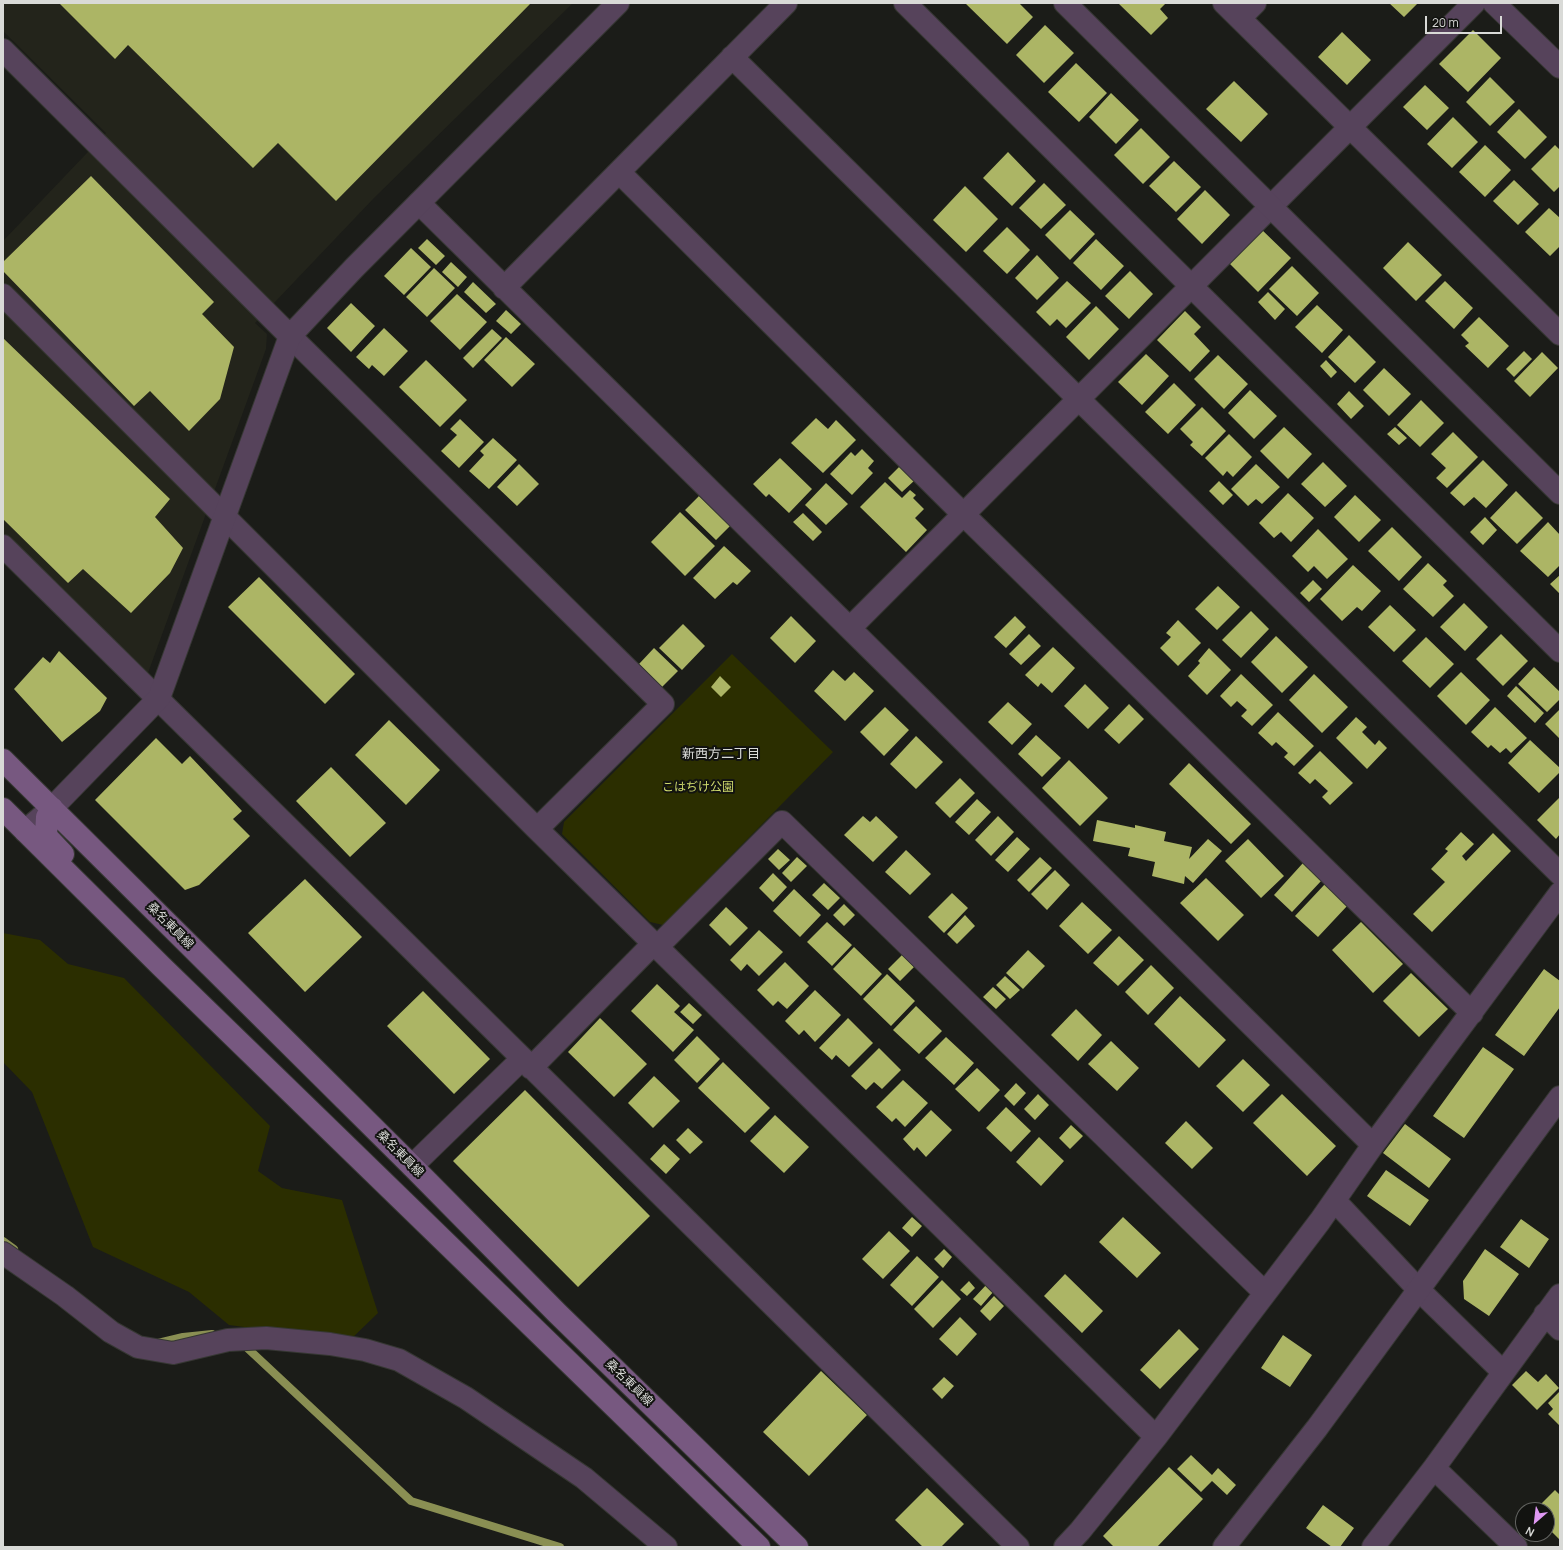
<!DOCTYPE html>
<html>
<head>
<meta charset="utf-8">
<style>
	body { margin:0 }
	#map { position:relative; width:1563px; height:1550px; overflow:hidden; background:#1b1c18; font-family:Manrope,sans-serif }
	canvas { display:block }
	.frame { position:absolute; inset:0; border:4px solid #d9dad7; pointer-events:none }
	.north { position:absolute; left:1515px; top:1502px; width:40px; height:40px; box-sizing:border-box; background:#121310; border:1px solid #626360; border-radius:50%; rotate:208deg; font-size:11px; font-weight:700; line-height:16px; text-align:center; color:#d9dad7 }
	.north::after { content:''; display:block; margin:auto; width:14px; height:18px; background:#de98f2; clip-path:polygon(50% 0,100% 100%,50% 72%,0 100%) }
	.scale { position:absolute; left:1425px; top:16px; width:77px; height:18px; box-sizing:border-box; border:2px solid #d9dad7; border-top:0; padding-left:5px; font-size:12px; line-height:14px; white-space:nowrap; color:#d9dad7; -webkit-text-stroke:3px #121310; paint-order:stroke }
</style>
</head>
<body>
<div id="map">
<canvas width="1563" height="1550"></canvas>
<div class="frame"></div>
<div class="north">N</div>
<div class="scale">20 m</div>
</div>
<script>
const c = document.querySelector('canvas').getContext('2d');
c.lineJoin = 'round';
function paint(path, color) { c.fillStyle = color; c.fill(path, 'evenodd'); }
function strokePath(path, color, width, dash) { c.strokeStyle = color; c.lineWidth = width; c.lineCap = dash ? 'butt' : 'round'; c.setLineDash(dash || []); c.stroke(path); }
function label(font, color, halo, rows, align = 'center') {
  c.font = font + ' Manrope,"Noto Sans JP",sans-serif'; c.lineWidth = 4; c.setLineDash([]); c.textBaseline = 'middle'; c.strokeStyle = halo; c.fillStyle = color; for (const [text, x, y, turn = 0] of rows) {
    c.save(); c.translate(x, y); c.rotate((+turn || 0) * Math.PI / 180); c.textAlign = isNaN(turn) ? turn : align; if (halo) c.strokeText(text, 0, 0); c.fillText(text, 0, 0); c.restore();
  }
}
paint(new Path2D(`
	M 3,3 L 573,3 L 374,198 L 255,323 L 267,334 L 266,349 L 148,673 L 3,533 L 3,241 L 106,133 L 3,31 Z`), '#23241b');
paint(new Path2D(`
	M 732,654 L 833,752 L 663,925 L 650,922 L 562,834 L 564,822 Z
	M 3,933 L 40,940 L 68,964 L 124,978 L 270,1126 L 258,1171 L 282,1188 L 342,1200 L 378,1313 L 349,1341 L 229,1325 L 189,1292 L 93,1247 L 32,1092 L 3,1062 Z`), '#2b2e00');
strokePath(new Path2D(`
	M 3,1241 L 14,1249
	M 158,1343 L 183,1337 L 212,1334
	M 243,1344 L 411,1501 L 560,1547`), '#8a8f53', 8);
paint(new Path2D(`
	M 59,3 L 531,3 L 336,201 L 278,143 L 253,168 L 128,45 L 115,59 Z
	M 965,3 L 1019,3 L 1033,17 L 1007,44 Z
	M 1118,3 L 1166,3 L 1160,9 L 1168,18 L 1151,35 Z
	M 1389,3 L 1418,3 L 1404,17 Z
	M 1045,25 L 1074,53 L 1044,83 L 1016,55 Z
	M 1473,30 L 1501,58 L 1468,92 L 1439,64 Z
	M 1342,32 L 1371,60 L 1347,85 L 1318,57 Z
	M 1076,63 L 1107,93 L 1079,122 L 1048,92 Z
	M 1490,77 L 1515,102 L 1490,126 L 1466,102 Z
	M 1234,81 L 1268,114 L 1241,142 L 1206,109 Z
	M 1425,85 L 1449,108 L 1427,130 L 1403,107 Z
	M 1111,93 L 1139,120 L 1116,144 L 1089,117 Z
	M 1519,109 L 1547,137 L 1525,159 L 1497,132 Z
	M 1453,117 L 1478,142 L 1452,168 L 1427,144 Z
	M 1141,128 L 1170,157 L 1143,184 L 1114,155 Z
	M 1485,145 L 1511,170 L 1485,197 L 1459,172 Z
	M 1555,145 L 1560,150 L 1560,186 L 1554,192 L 1531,169 Z
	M 1008,152 L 1036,181 L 1012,206 L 983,178 Z
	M 1174,161 L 1201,187 L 1176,212 L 1149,186 Z
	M 91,176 L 214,302 L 202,314 L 234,347 L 220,399 L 189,431 L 150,391 L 134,406 L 3,271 L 3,262 Z
	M 1514,180 L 1539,204 L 1518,225 L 1493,201 Z
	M 1044,183 L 1066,205 L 1041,229 L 1019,208 Z
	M 965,186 L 998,219 L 966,252 L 933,220 Z
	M 1205,190 L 1230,215 L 1202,244 L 1177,219 Z
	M 1549,208 L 1560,218 L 1560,246 L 1550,256 L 1525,232 Z
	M 1070,210 L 1095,234 L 1070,260 L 1045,235 Z
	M 1007,227 L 1030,250 L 1007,274 L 983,251 Z
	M 1260,228 L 1291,258 L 1258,292 L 1228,262 Z
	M 427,239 L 445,256 L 436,265 L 418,248 Z
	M 1096,239 L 1124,266 L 1101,290 L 1073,263 Z
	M 1408,242 L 1442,275 L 1416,301 L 1383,268 Z
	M 411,248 L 431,267 L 404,295 L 384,276 Z
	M 1037,255 L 1059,278 L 1037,300 L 1015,278 Z
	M 451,262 L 467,277 L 458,287 L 442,272 Z
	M 1292,266 L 1319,293 L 1297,316 L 1269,289 Z
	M 434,268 L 455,288 L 427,317 L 406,297 Z
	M 1130,271 L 1153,294 L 1129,319 L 1105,296 Z
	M 1067,281 L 1091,303 L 1066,328 L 1057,319 L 1050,326 L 1036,312 Z
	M 1445,281 L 1473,308 L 1454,329 L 1425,301 Z
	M 473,282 L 496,304 L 486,313 L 464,292 Z
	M 1268,292 L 1285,309 L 1275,320 L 1258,302 Z
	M 457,294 L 487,322 L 460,350 L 430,321 Z
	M 351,303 L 375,326 L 351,352 L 327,328 Z
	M 1317,305 L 1343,330 L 1322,353 L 1295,327 Z
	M 1096,306 L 1119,329 L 1089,360 L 1066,337 Z
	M 506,310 L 521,324 L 511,334 L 496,321 Z
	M 1185,311 L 1201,327 L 1194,334 L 1210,351 L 1190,372 L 1157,340 Z
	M 1479,317 L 1509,346 L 1488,368 L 1465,346 L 1469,343 L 1461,335 Z
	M 384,328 L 408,351 L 384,376 L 372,365 L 369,369 L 356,357 Z
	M 492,329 L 502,338 L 473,368 L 463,358 Z
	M 1349,335 L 1376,362 L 1355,383 L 1328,357 Z
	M 506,337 L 535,364 L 512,387 L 484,360 Z
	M 3,338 L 170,499 L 155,517 L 183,548 L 170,573 L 131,613 L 83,569 L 68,583 L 3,519 Z
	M 1524,351 L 1532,359 L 1514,377 L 1506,369 Z
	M 1542,352 L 1558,368 L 1530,397 L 1514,381 Z
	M 1146,354 L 1169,376 L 1142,405 L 1118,382 Z
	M 1218,355 L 1248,384 L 1224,409 L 1194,379 Z
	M 426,360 L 467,400 L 440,427 L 399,387 Z
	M 1326,360 L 1337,372 L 1331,378 L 1320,366 Z
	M 1384,368 L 1411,394 L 1389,416 L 1363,390 Z
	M 1174,383 L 1196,405 L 1168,434 L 1145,412 Z
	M 1250,390 L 1277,416 L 1254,439 L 1228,413 Z
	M 1349,391 L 1364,406 L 1351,419 L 1337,404 Z
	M 1421,400 L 1444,423 L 1420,447 L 1397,425 Z
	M 1202,407 L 1226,431 L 1202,456 L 1190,445 L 1193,442 L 1180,429 Z
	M 816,418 L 828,429 L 836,420 L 856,440 L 823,473 L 791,443 Z
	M 460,419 L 484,442 L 459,468 L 441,451 L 457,435 L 450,429 Z
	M 1284,427 L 1312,454 L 1288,479 L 1260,451 Z
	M 1395,427 L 1407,438 L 1399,445 L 1387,434 Z
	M 1453,432 L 1478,457 L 1447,488 L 1436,478 L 1446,468 L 1431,454 Z
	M 1229,434 L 1252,457 L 1233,477 L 1227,471 L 1223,476 L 1205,458 Z
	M 493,438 L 517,460 L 489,489 L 469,471 L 484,455 L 480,451 Z
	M 862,449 L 874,461 L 868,468 L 873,473 L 852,495 L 830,474 L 851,452 L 855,456 Z
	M 780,458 L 812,489 L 789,513 L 769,494 L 766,497 L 753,484 Z
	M 1483,460 L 1508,485 L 1486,508 L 1474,497 L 1464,506 L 1450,493 Z
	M 1323,462 L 1347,486 L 1325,507 L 1301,484 Z
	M 519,464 L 539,484 L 517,506 L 497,487 Z
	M 1256,464 L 1280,487 L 1262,504 L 1256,499 L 1248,506 L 1231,489 Z
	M 900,466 L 915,480 L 902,492 L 888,478 Z
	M 1219,481 L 1233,495 L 1223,505 L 1209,491 Z
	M 885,482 L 902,498 L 910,490 L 916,495 L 913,498 L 924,509 L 915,518 L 927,530 L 906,552 L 860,507 Z
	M 826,483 L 848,504 L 826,525 L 805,505 Z
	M 1516,491 L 1543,518 L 1517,544 L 1490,518 Z
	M 1288,493 L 1314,518 L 1291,542 L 1281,532 L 1274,538 L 1259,523 Z
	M 1355,495 L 1381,520 L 1359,542 L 1334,517 Z
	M 699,496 L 730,526 L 716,540 L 685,510 Z
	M 680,512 L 715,546 L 685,576 L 651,542 Z
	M 803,513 L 822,532 L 813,541 L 793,522 Z
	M 1485,517 L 1497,530 L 1483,545 L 1470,532 Z
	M 1548,522 L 1560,535 L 1560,565 L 1548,577 L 1520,551 Z
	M 1392,527 L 1422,557 L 1399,581 L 1368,551 Z
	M 1318,529 L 1348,559 L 1327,579 L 1314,566 L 1308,572 L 1292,556 Z
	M 724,546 L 751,571 L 737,585 L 733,582 L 715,599 L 693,578 Z
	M 1428,563 L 1447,581 L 1443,585 L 1454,596 L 1433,617 L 1403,589 Z
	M 1353,565 L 1381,591 L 1362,611 L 1357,607 L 1342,621 L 1320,599 Z
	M 1560,575 L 1560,594 L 1550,584 Z
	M 259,577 L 355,674 L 325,704 L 228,607 Z
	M 1313,580 L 1322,589 L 1309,602 L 1300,593 Z
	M 1218,586 L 1240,607 L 1217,630 L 1195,609 Z
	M 1464,603 L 1488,627 L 1465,651 L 1440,627 Z
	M 1390,605 L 1416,630 L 1394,652 L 1368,627 Z
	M 1251,611 L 1269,629 L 1241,658 L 1222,640 Z
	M 791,616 L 816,641 L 795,663 L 770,638 Z
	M 1015,616 L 1026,627 L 1006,648 L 994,637 Z
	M 1178,620 L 1201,643 L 1178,666 L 1160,648 L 1171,637 L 1166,633 Z
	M 683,624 L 705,646 L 682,670 L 659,648 Z
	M 1029,634 L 1041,646 L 1021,665 L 1009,654 Z
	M 1501,634 L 1528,661 L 1503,686 L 1476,659 Z
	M 1276,636 L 1308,667 L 1282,693 L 1251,662 Z
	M 1426,637 L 1454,664 L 1430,688 L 1402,661 Z
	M 1053,647 L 1075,668 L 1052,693 L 1041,683 L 1038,687 L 1025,675 Z
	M 654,648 L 678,671 L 662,687 L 639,664 Z
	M 1209,648 L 1231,670 L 1207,695 L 1188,676 L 1200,663 L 1198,661 Z
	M 59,651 L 107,698 L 100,711 L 62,742 L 14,689 L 43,657 L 50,663 Z
	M 1534,667 L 1560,692 L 1560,699 L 1547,712 L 1518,684 Z
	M 833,670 L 845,681 L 854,672 L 874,691 L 845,721 L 814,691 Z
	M 1461,672 L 1490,700 L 1466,725 L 1437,696 Z
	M 1241,674 L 1273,705 L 1252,726 L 1241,716 L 1247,710 L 1237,701 L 1231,707 L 1220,696 Z
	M 1314,674 L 1348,707 L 1322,733 L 1289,700 Z
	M 720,676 L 731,687 L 721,697 L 711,687 Z
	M 1085,684 L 1109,708 L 1088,729 L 1064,706 Z
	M 1516,686 L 1544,713 L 1535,723 L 1507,696 Z
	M 1008,702 L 1032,724 L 1012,745 L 988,722 Z
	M 1129,704 L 1144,719 L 1119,744 L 1104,730 Z
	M 885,707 L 909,730 L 884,756 L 860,732 Z
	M 1495,707 L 1527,738 L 1511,753 L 1506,748 L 1500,753 L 1491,745 L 1488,748 L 1471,732 Z
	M 1560,709 L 1560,739 L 1545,724 Z
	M 1278,712 L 1314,746 L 1294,766 L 1284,757 L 1288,753 L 1276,742 L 1272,746 L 1258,733 Z
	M 1356,717 L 1367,727 L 1362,732 L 1375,745 L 1379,740 L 1387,748 L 1367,769 L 1336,738 Z
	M 389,720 L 440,770 L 406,805 L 355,755 Z
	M 1036,735 L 1061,758 L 1042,777 L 1018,754 Z
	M 916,736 L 943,762 L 916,789 L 890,764 Z
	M 156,738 L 182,764 L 190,756 L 242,811 L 233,819 L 250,836 L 199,885 L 185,890 L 95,800 Z
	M 1530,740 L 1560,768 L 1560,772 L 1539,793 L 1508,763 Z
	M 1320,751 L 1353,783 L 1330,805 L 1322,797 L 1328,791 L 1315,779 L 1310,784 L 1298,773 Z
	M 1069,760 L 1108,798 L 1080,826 L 1042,788 Z
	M 1189,763 L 1251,824 L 1231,844 L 1169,784 Z
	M 331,767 L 386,823 L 350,857 L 296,801 Z
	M 960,778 L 975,793 L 950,818 L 935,803 Z
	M 1560,797 L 1560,834 L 1556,839 L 1537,820 Z
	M 977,799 L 991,812 L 969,835 L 955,822 Z
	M 863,816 L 870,822 L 876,816 L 898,837 L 873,862 L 844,835 Z
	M 998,816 L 1014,832 L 991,856 L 975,840 Z
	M 1097,820 L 1135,828 L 1135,825 L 1166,832 L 1164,841 L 1192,847 L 1189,859 L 1208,839 L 1222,851 L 1193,883 L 1185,876 L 1184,884 L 1152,876 L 1155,862 L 1128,856 L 1130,848 L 1093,841 Z
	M 1461,832 L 1474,844 L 1462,856 L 1466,861 L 1493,833 L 1511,851 L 1432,932 L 1413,914 L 1445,882 L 1431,869 L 1448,851 L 1445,849 Z
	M 1017,837 L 1030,849 L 1008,872 L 995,860 Z
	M 1248,839 L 1284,876 L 1261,898 L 1225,861 Z
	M 778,849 L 790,860 L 779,870 L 768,859 Z
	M 906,850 L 931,874 L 910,895 L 885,872 Z
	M 797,857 L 807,866 L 791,882 L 782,873 Z
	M 1040,857 L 1052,868 L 1029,892 L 1017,880 Z
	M 1303,863 L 1322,880 L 1292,912 L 1274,895 Z
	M 1055,870 L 1070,885 L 1047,910 L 1031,894 Z
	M 773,873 L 787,887 L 773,902 L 759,888 Z
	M 1206,878 L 1244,915 L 1218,941 L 1180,903 Z
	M 305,879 L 362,937 L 305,992 L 248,933 Z
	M 824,883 L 840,898 L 828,910 L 812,895 Z
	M 1325,884 L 1348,905 L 1318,937 L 1295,916 Z
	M 794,889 L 821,915 L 800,937 L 773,911 Z
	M 952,893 L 968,908 L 944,933 L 928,917 Z
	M 1082,902 L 1112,930 L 1088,954 L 1059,926 Z
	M 844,904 L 855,915 L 844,926 L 833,915 Z
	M 726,907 L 748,928 L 730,946 L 709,925 Z
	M 965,915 L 975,926 L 957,944 L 947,934 Z
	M 827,922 L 852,945 L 832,966 L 807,942 Z
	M 1361,922 L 1403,964 L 1373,993 L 1332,950 Z
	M 759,930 L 783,952 L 759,976 L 747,964 L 741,971 L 730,960 Z
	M 1119,936 L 1144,960 L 1118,986 L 1093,963 Z
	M 854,947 L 882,974 L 861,996 L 833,969 Z
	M 1028,950 L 1045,966 L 1023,989 L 1006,973 Z
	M 902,955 L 914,967 L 900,981 L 888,969 Z
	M 785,962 L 809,986 L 787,1009 L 778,1001 L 773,1006 L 757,990 Z
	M 1151,965 L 1174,988 L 1148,1015 L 1125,992 Z
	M 1544,969 L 1560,981 L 1560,1007 L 1524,1056 L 1495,1035 Z
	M 1411,973 L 1448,1009 L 1419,1037 L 1383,1001 Z
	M 887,974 L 915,1001 L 891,1026 L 863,999 Z
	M 1005,976 L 1020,990 L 1010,999 L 996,985 Z
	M 657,984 L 680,1006 L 674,1012 L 694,1030 L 673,1052 L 631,1011 Z
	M 993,987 L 1006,999 L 996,1009 L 983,997 Z
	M 815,990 L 841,1015 L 815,1042 L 804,1030 L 799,1035 L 785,1021 Z
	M 423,991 L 490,1059 L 454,1094 L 387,1026 Z
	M 1180,996 L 1226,1040 L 1199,1068 L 1154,1024 Z
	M 689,1003 L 702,1015 L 693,1024 L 680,1012 Z
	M 916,1006 L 942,1031 L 919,1054 L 893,1030 Z
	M 1076,1009 L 1102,1035 L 1078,1061 L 1051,1035 Z
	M 600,1018 L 647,1064 L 614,1097 L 568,1052 Z
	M 848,1018 L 873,1043 L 849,1067 L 836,1055 L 832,1060 L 819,1048 Z
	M 697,1036 L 720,1059 L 697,1083 L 674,1060 Z
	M 946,1037 L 974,1063 L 954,1085 L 925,1058 Z
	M 1111,1041 L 1139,1068 L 1117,1091 L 1088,1064 Z
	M 1483,1047 L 1514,1069 L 1464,1138 L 1433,1116 Z
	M 879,1048 L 901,1070 L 882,1089 L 874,1082 L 866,1090 L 851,1076 Z
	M 1243,1059 L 1270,1085 L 1243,1112 L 1216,1086 Z
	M 723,1062 L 770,1108 L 745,1133 L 698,1088 Z
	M 977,1068 L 1000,1090 L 979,1112 L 955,1089 Z
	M 654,1076 L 680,1101 L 653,1128 L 628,1103 Z
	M 903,1080 L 928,1103 L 905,1127 L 896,1118 L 892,1122 L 876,1107 Z
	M 1016,1083 L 1026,1093 L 1014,1106 L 1004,1096 Z
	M 525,1090 L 650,1216 L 578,1287 L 453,1161 Z
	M 1038,1094 L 1049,1105 L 1035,1120 L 1024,1109 Z
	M 1282,1094 L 1336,1146 L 1307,1176 L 1253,1123 Z
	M 1006,1107 L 1031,1131 L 1011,1152 L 986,1128 Z
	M 931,1110 L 952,1130 L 926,1157 L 917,1147 L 914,1151 L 903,1139 Z
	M 775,1115 L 809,1147 L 784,1173 L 750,1141 Z
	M 1186,1121 L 1213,1148 L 1192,1169 L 1165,1143 Z
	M 1405,1124 L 1451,1159 L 1429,1188 L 1383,1153 Z
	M 1071,1125 L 1083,1136 L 1070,1149 L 1059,1138 Z
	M 688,1128 L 703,1142 L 690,1154 L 676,1140 Z
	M 1039,1137 L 1064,1161 L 1041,1186 L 1016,1162 Z
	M 664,1144 L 680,1159 L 666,1174 L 650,1159 Z
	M 1386,1170 L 1429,1200 L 1410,1226 L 1367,1196 Z
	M 912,1217 L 922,1226 L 912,1237 L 902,1228 Z
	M 1123,1217 L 1161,1253 L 1137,1278 L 1099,1242 Z
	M 1521,1219 L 1549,1239 L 1529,1268 L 1500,1247 Z
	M 889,1231 L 910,1251 L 883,1279 L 862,1259 Z
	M 944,1249 L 952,1257 L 943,1268 L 934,1259 Z
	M 1485,1249 L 1519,1274 L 1489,1316 L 1464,1299 L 1463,1281 Z
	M 917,1256 L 939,1277 L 912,1306 L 890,1285 Z
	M 1065,1274 L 1103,1311 L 1082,1333 L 1044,1296 Z
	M 942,1280 L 961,1299 L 933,1328 L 914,1309 Z
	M 969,1281 L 975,1288 L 967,1296 L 960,1290 Z
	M 987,1284 L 994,1291 L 981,1306 L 973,1299 Z
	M 994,1296 L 1004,1306 L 990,1321 L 980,1311 Z
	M 960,1317 L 977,1334 L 957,1356 L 939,1339 Z
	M 1179,1329 L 1199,1349 L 1160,1389 L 1140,1370 Z
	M 1283,1335 L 1312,1355 L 1290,1387 L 1261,1368 Z
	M 821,1371 L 867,1415 L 809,1476 L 763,1432 Z
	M 1526,1371 L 1538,1382 L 1546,1374 L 1559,1388 L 1537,1410 L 1512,1385 Z
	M 944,1377 L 954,1386 L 942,1399 L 932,1389 Z
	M 1560,1391 L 1560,1426 L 1548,1414 L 1553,1409 L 1548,1403 Z
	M 1191,1455 L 1212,1475 L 1218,1468 L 1236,1485 L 1227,1495 L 1212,1481 L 1201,1492 L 1177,1469 Z
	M 1169,1467 L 1203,1499 L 1157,1547 L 1114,1547 L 1103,1536 Z
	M 927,1488 L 964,1524 L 941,1547 L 923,1547 L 895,1520 Z
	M 1555,1490 L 1560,1495 L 1560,1540 L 1547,1527 L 1547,1510 L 1535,1510 Z
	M 1323,1505 L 1354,1528 L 1340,1547 L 1332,1547 L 1306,1528 Z`), '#acb565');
const minor = new Path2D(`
	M 905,3 L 1560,651
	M 1224,3 L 1560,334
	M 1494,3 L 1560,67
	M 1240,18 L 1255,3
	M 732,57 L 1560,874
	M 619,172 L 964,515 L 1472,1013
	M 419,203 L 1373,1145
	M 504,288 L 786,3
	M 3,295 L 537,829 L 1156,1437
	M 290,336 L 663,704 L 537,829
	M 3,546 L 1018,1547
	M 850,628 L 1474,3
	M 658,946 L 782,822 L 1265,1293
	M 531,1068 L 654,943
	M 412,1166 L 522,1059
	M 1335,1201 L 1418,1289 L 1503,1372
	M 3,1253 L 65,1296 L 111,1332 L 138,1347 L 173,1353 L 228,1340 L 266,1338 L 330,1344 L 365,1350 L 399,1360 L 466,1398 L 584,1478 L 666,1547
	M 1545,1314 L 1560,1329
	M 1434,1468 L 1516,1547
	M 1065,1547 L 1080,1531 L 1156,1437 L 1320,1221 L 1373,1145 L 1560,893
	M 1373,1547 L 1434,1468 L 1560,1295`);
const tertiary = new Path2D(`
	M 1065,3 L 1560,493
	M 3,50 L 290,336
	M 25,831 L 52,808 L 159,698 L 290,336 L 354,268 L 618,3
	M 1224,1547 L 1317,1428 L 1560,1097`);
const secondary = new Path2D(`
	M 3,760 L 412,1166 L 557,1313 L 797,1547
	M 52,808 L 47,817 L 46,836 L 63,854
	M 3,809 L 161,966 L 759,1547`);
strokePath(minor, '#363733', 24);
strokePath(tertiary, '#363733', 24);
strokePath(secondary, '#363733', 24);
strokePath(minor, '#56435b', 22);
strokePath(tertiary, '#56435b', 22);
strokePath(secondary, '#775880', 22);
label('12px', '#ced96c', '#121310', [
	["こはぢけ公園",698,788]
]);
label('12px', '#d9dad7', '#121310', [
	["桑名東員線",170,926,45],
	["桑名東員線",400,1154,45],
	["桑名東員線",629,1383,44]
]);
label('13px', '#d9dad7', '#121310', [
	["新西方二丁目",721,754]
]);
</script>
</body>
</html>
